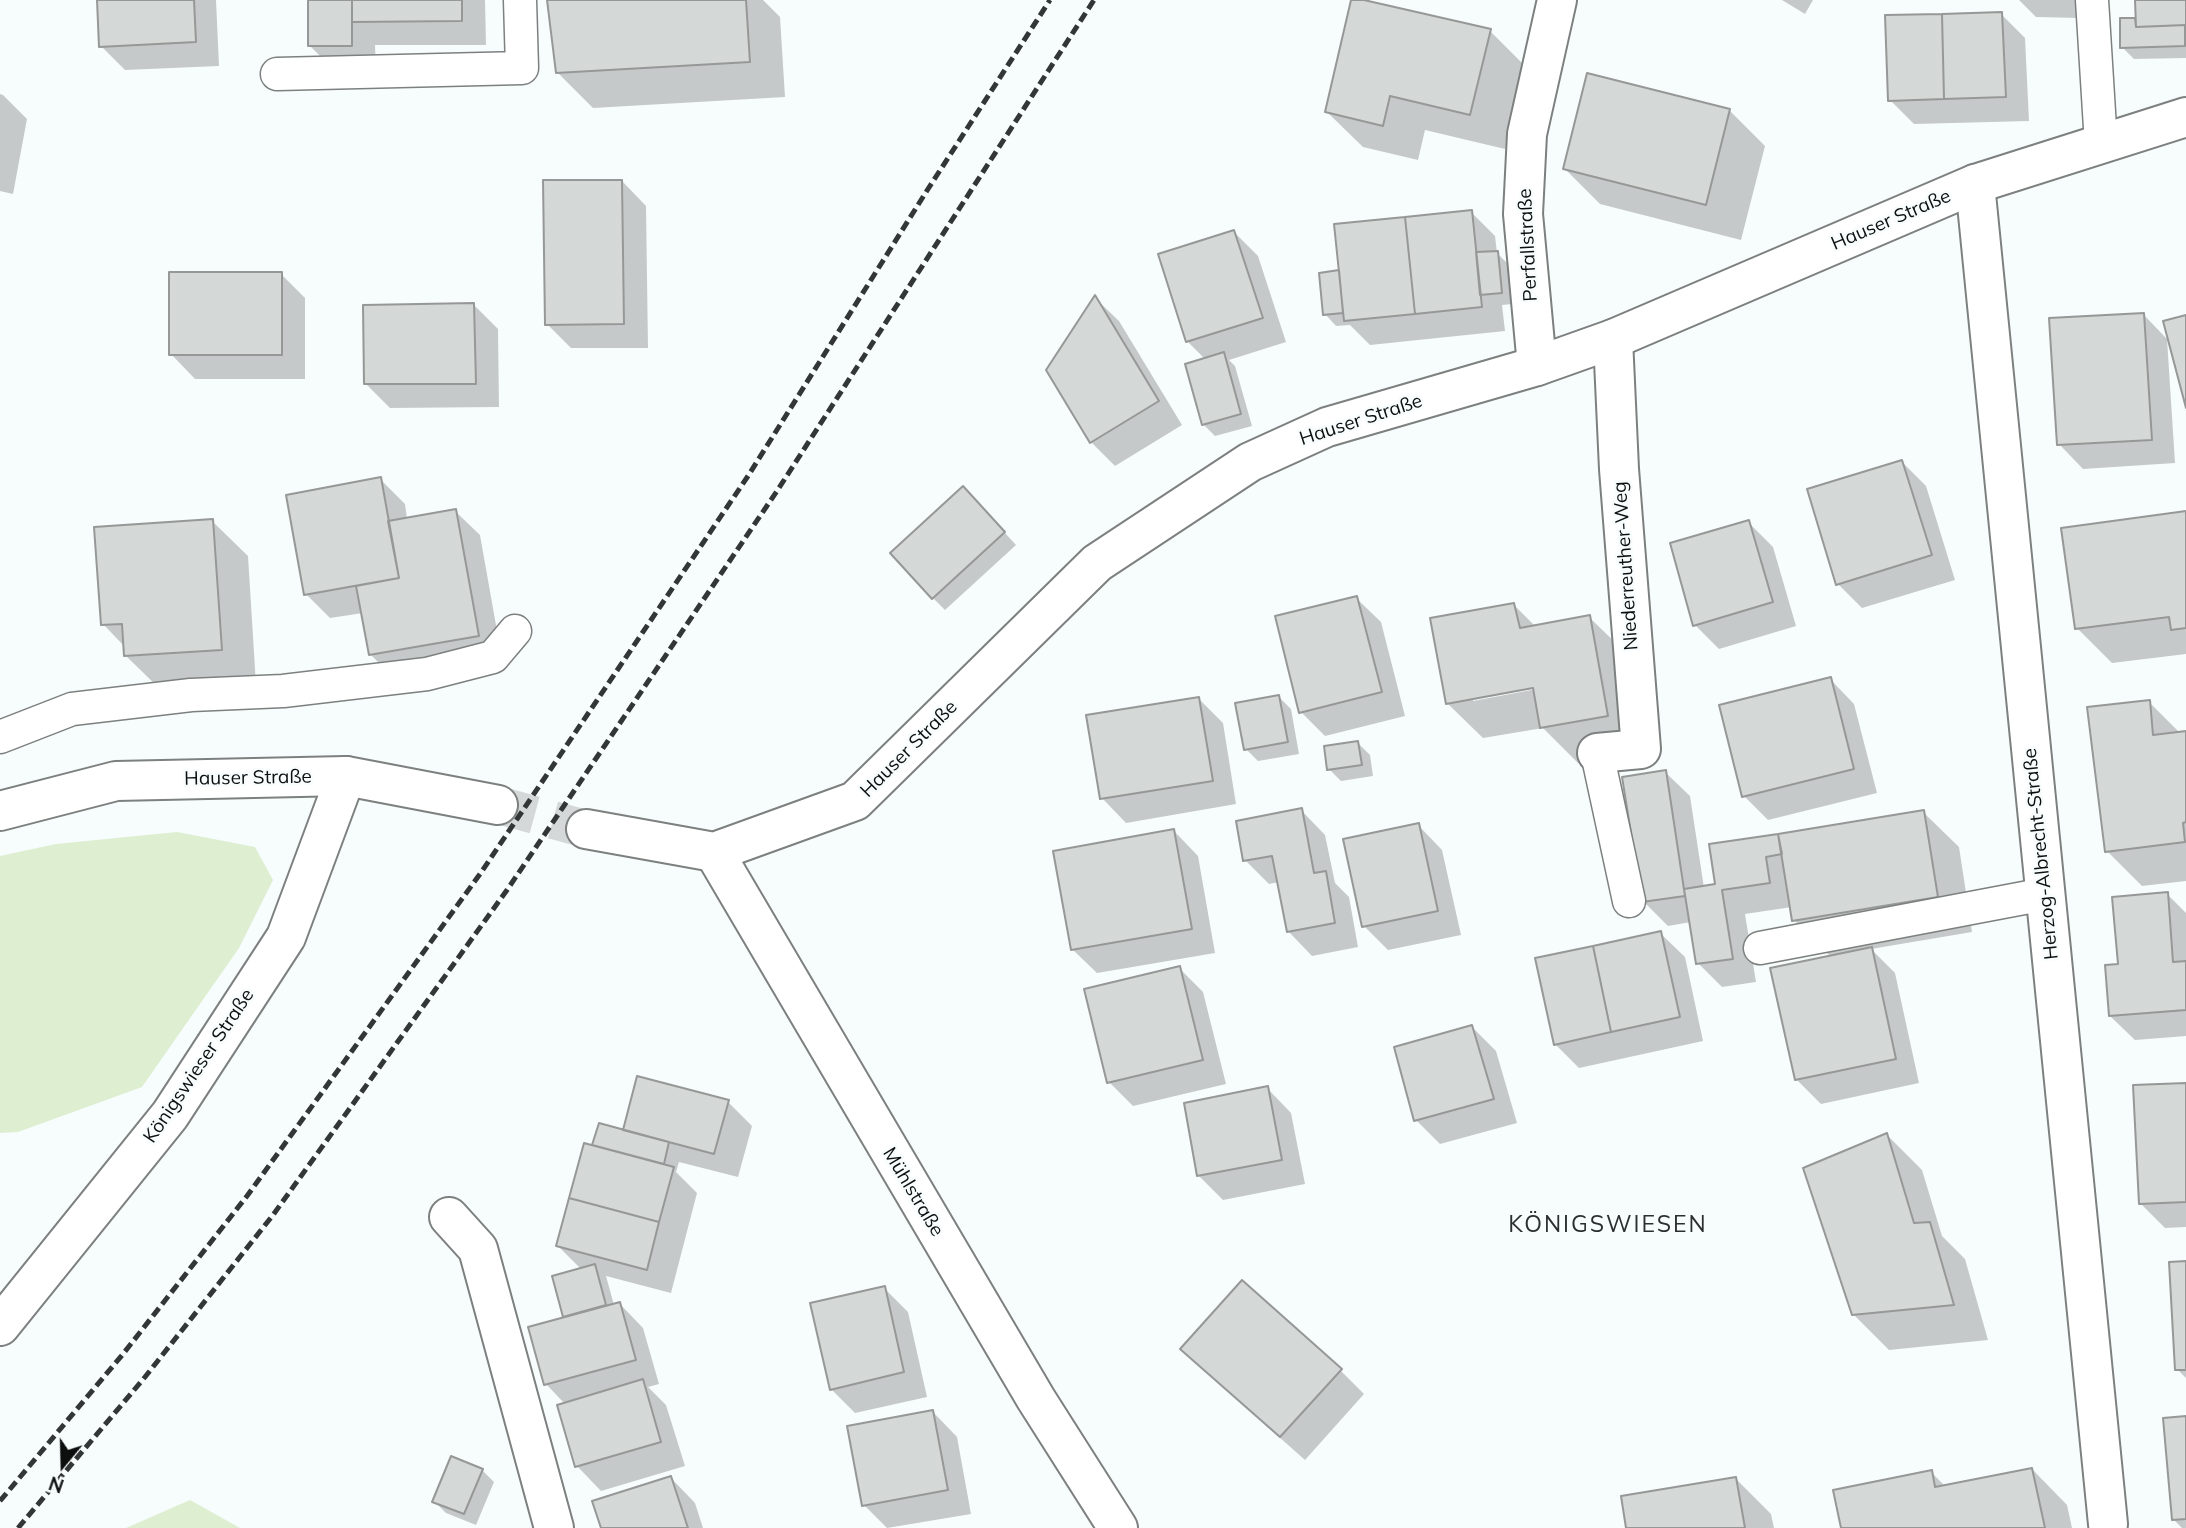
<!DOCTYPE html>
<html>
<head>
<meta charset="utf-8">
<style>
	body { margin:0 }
	#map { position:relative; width:2186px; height:1528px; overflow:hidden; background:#f7fcfc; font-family:Mulish,sans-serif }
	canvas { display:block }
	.north { position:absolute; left:28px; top:1430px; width:70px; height:70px; -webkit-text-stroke:5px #f7fcfc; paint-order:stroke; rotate:199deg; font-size:19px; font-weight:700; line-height:28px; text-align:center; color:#0d0f0f }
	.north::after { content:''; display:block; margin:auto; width:24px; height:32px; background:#0d0f0f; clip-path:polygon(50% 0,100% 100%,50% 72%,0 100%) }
</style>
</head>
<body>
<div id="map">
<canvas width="2186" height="1528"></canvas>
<div class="north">N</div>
</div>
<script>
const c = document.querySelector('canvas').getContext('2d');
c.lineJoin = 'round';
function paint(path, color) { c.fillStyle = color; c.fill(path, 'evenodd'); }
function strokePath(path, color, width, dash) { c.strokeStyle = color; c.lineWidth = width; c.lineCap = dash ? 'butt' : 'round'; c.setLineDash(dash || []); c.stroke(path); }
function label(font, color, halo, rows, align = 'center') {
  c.font = font + ' Mulish,sans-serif'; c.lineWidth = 5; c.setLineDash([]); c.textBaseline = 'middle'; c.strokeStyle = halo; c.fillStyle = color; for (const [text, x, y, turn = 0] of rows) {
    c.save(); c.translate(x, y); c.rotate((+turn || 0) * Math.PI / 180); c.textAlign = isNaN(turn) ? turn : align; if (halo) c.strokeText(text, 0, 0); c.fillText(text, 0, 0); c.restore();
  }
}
paint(new Path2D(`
	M 177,832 L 255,847 L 273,880 L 239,948 L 142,1087 L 18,1132 L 0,1133 L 0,856 L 56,844 Z
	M 190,1500 L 240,1528 L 126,1528 Z`), '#deeed1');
paint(new Path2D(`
	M 98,0 L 216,0 L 219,66 L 125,70 L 101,46 Z
	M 310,0 L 485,0 L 486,45 L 375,45 L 376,69 L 334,70 L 310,46 Z
	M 549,0 L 763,0 L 780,17 L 785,97 L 593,108 L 557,72 Z
	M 1353,0 L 1490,31 L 1525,66 L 1505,149 L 1425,130 L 1418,160 L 1363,147 L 1327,112 Z
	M 1782,0 L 1813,0 L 1805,14 Z
	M 2019,0 L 2079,0 L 2079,18 L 2036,17 Z
	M 2137,0 L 2186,0 L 2186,58 L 2134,59 L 2122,47 L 2122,20 L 2137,20 Z
	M 2001,14 L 2025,38 L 2029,121 L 1914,124 L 1890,100 Z
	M 0,94 L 3,95 L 27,119 L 13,194 L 0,191 Z
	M 1729,110 L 1765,146 L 1741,240 L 1600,204 L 1565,169 Z
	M 622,181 L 646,206 L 648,348 L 571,348 L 547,324 Z
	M 1471,212 L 1495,236 L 1497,253 L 1509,265 L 1513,304 L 1502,305 L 1505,331 L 1370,345 L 1350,325 L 1336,326 L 1325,314 L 1341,272 Z
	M 1234,232 L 1258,256 L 1286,342 L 1229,360 L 1235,366 L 1252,426 L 1215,436 L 1203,424 L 1206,360 L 1187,341 Z
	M 281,274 L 305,298 L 305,379 L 195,379 L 171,354 Z
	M 1095,298 L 1119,321 L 1182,425 L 1115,466 L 1091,442 Z
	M 474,305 L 498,329 L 499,407 L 390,408 L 366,384 Z
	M 2143,314 L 2167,339 L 2175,463 L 2083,469 L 2059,444 Z
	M 1902,462 L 1926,486 L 1955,580 L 1862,608 L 1838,584 Z
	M 380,479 L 405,504 L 407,519 L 455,511 L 480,535 L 502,659 L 395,679 L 371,655 L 363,613 L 330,618 L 306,594 Z
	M 975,500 L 1016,545 L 945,610 L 933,598 Z
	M 2186,513 L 2186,654 L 2112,663 L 2077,628 Z
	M 212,521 L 248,556 L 256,685 L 162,691 L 126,656 L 125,647 L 103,624 Z
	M 1748,522 L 1773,547 L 1796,626 L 1719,649 L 1695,625 Z
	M 1356,598 L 1381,622 L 1405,716 L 1325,736 L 1301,712 Z
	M 1514,605 L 1536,627 L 1589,617 L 1625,652 L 1643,751 L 1578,763 L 1543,728 L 1483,738 L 1447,703 ZM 1541,685 L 1542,688 L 1473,701 L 1473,697 Z
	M 1830,679 L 1854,704 L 1877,793 L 1768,820 L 1744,796 Z
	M 1279,697 L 1291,709 L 1299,754 L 1258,761 L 1246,749 Z
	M 1199,699 L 1223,723 L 1236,804 L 1126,823 L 1102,798 Z
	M 2149,702 L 2180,733 L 2186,732 L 2186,881 L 2142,886 L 2107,851 Z
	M 1358,743 L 1370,755 L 1373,776 L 1341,781 L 1329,769 Z
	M 1665,772 L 1690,796 L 1704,888 L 1717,885 L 1711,845 L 1923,812 L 1959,847 L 1972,932 L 1871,949 L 1895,973 L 1919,1083 L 1821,1104 L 1797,1080 L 1831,957 L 1794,920 L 1792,907 L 1745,914 L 1756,982 L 1722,987 L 1698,963 L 1691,922 L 1668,926 L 1643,901 Z
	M 1301,810 L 1325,835 L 1335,883 L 1349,897 L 1358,947 L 1312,956 L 1288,931 L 1279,882 L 1269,884 L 1245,860 Z
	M 1418,825 L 1442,850 L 1461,935 L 1388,950 L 1364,926 Z
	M 1174,831 L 1198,856 L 1215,953 L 1097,973 L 1072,949 Z
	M 2167,894 L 2186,913 L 2186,1036 L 2135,1040 L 2110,1016 L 2120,966 Z
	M 1660,933 L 1685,957 L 1703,1041 L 1579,1068 L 1555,1044 Z
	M 1179,968 L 1203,992 L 1226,1084 L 1133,1106 L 1109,1082 Z
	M 1472,1027 L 1496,1051 L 1517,1123 L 1440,1144 L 1416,1120 Z
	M 2186,1085 L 2186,1227 L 2165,1228 L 2141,1204 Z
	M 1267,1088 L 1291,1113 L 1305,1184 L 1223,1200 L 1199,1176 Z
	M 728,1102 L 752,1126 L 738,1177 L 679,1162 L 676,1172 L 697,1193 L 671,1293 L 606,1276 L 614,1305 L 619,1303 L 643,1328 L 659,1384 L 648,1387 L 666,1405 L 685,1466 L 601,1491 L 577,1466 L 559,1406 L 565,1404 L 546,1384 L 567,1318 L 565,1316 L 582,1270 L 558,1246 L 598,1149 L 594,1145 L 624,1132 Z
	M 1887,1135 L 1922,1170 L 1942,1236 L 1965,1259 L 1988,1340 L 1889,1350 L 1853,1314 Z
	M 2186,1263 L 2186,1378 L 2177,1369 Z
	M 884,1288 L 908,1312 L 927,1397 L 855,1413 L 831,1389 Z
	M 1183,1349 L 1340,1370 L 1364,1394 L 1305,1460 L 1207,1373 Z
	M 933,1412 L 957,1437 L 971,1514 L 887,1528 L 864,1505 Z
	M 2186,1417 L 2186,1528 L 2182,1528 L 2173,1519 Z
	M 2032,1469 L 2067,1505 L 2072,1528 L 1843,1528 L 1931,1472 L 1946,1487 Z
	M 482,1470 L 494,1482 L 476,1525 L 446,1513 L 434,1501 Z
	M 671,1478 L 695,1503 L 703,1528 L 603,1528 Z
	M 1736,1479 L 1771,1514 L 1774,1528 L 1628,1528 Z`), '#0003');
const building = new Path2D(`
	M 97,0 L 194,0 L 196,42 L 99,47 Z
	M 308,0 L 352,0 L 352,46 L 308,46 Z
	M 352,0 L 462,0 L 462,21 L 352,22 Z
	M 547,0 L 746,0 L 750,62 L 556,73 Z
	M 1351,0 L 1364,0 L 1491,29 L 1470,115 L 1390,96 L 1383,126 L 1325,112 Z
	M 2135,0 L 2186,0 L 2186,25 L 2136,27 Z
	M 2002,12 L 2006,97 L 1944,99 L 1942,14 Z
	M 1942,14 L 1944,99 L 1888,101 L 1885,15 Z
	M 2120,18 L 2135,18 L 2136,27 L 2185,25 L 2185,46 L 2120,48 Z
	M 1587,73 L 1730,109 L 1706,205 L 1563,169 Z
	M 543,180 L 622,180 L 624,324 L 545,325 Z
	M 1472,210 L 1482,307 L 1415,314 L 1405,217 Z
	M 1405,217 L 1415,314 L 1344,321 L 1334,224 Z
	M 1234,230 L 1263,318 L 1186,342 L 1158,254 Z
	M 1498,251 L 1502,293 L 1480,295 L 1476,252 Z
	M 1339,270 L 1343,313 L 1323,315 L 1319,273 Z
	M 169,272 L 282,272 L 282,355 L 169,355 Z
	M 1095,295 L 1159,401 L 1090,443 L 1046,370 Z
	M 474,303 L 476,384 L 364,384 L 363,305 Z
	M 2144,313 L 2152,440 L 2057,445 L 2049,318 Z
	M 2186,315 L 2186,408 L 2163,321 Z
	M 1224,352 L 1241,414 L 1202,425 L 1185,364 Z
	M 1902,460 L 1932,555 L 1836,585 L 1807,489 Z
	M 381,477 L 399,578 L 304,595 L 286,495 Z
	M 963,486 L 1005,532 L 932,599 L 890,553 Z
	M 456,509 L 479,636 L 369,655 L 356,586 L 399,578 L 388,521 Z
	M 2186,511 L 2186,628 L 2171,630 L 2169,617 L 2075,629 L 2061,528 Z
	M 213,519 L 222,650 L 124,656 L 122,624 L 101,625 L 94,527 Z
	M 1749,520 L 1773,602 L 1693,626 L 1670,543 Z
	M 1357,596 L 1382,692 L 1299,713 L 1275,616 Z
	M 1514,603 L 1520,628 L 1590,615 L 1608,716 L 1540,728 L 1533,688 L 1446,704 L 1430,618 Z
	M 1831,677 L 1854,769 L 1742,797 L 1719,705 Z
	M 1279,695 L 1288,742 L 1244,750 L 1235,703 Z
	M 1199,697 L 1213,781 L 1100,799 L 1086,715 Z
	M 2150,700 L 2153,735 L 2186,731 L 2186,822 L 2183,823 L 2185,842 L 2105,852 L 2087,707 Z
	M 1358,741 L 1362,765 L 1327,770 L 1324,746 Z
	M 1666,770 L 1685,896 L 1642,902 L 1622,777 Z
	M 1302,808 L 1314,873 L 1326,871 L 1335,923 L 1287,932 L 1272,856 L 1243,861 L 1236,821 Z
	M 1924,810 L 1938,897 L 1792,921 L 1778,834 Z
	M 1419,823 L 1438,911 L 1362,927 L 1343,839 Z
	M 1174,829 L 1192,929 L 1071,950 L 1053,851 Z
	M 1778,834 L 1782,854 L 1766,857 L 1770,883 L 1722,890 L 1733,959 L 1696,964 L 1684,889 L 1715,884 L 1709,844 Z
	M 2168,892 L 2173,962 L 2186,961 L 2186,1010 L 2109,1016 L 2105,965 L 2118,964 L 2112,897 Z
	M 1661,931 L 1680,1017 L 1611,1032 L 1593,946 Z
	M 1593,946 L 1611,1032 L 1554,1045 L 1535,958 Z
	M 1872,947 L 1896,1059 L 1795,1080 L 1770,968 Z
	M 1180,966 L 1203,1060 L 1107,1083 L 1084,989 Z
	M 1472,1025 L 1494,1099 L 1414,1121 L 1394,1047 Z
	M 637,1076 L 729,1100 L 714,1154 L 623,1130 Z
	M 2186,1083 L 2186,1202 L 2139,1204 L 2133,1085 Z
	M 1268,1086 L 1282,1160 L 1197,1176 L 1184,1103 Z
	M 599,1123 L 669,1142 L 664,1164 L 592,1145 Z
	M 1887,1133 L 1914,1223 L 1930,1222 L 1954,1305 L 1852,1315 L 1803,1168 Z
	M 584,1143 L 674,1167 L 659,1222 L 569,1198 Z
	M 569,1198 L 659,1222 L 647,1270 L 556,1246 Z
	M 2186,1261 L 2186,1370 L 2175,1370 L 2169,1262 Z
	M 595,1264 L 606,1305 L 563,1317 L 552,1276 Z
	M 1242,1280 L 1342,1369 L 1280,1437 L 1180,1349 Z
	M 885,1286 L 904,1372 L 830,1390 L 810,1303 Z
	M 620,1302 L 636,1360 L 544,1385 L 528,1327 Z
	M 643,1379 L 661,1442 L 575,1467 L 557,1405 Z
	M 933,1410 L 948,1490 L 862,1506 L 847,1426 Z
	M 2186,1416 L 2186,1519 L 2172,1520 L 2163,1418 Z
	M 451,1456 L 483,1469 L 464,1514 L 432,1502 Z
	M 2032,1468 L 2045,1528 L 1841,1528 L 1833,1490 L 1932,1470 L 1935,1487 Z
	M 671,1476 L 688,1528 L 601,1528 L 592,1501 Z
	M 1736,1477 L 1745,1528 L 1626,1528 L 1621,1496 Z`);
paint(building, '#d4d8d6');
strokePath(building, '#959896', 2);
strokePath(new Path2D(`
	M 498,805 L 586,829`), '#d4d8d8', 38, [38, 19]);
const service = new Path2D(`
	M 2092,0 L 2101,144
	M 277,74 L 522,68 L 520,0
	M 0,737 L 72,709 L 191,695 L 283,691 L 427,674 L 493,657 L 515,631
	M 1597,753 L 1629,901
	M 1760,948 L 2045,894`);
const minor = new Path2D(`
	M 1975,184 L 2108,1524
	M 1537,366 L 1523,214 L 1527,134 L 1557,0
	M 1597,753 L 1641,749 L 1619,469 L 1613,339
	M 714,852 L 1036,1399 L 1118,1528
	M 449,1217 L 478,1249 L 554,1528
	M 0,1326 L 170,1115 L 286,937 L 346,776`);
const tertiary = new Path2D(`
	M 0,811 L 116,781 L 346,776 L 498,805
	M 586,829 L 714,852 L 855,801 L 1097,563 L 1250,462 L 1327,427 L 1537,366 L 1613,339 L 1975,184 L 2186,117`);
strokePath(service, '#7c807f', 35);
strokePath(minor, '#7c807f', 42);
strokePath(tertiary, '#7c807f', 42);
strokePath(service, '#fff', 32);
strokePath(minor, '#fff', 38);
strokePath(tertiary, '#fff', 38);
strokePath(new Path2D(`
	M 0,1501 L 123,1354 L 247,1196 L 480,874 L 748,476 L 928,189 L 1050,0
	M 18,1528 L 145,1377 L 273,1215 L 507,890 L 777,491 L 1094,0`), '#333636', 5, [10, 5]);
label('19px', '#0d0f0f', '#f7fcfc', [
	["Hauser Straße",1891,220,-23],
	["Perfallstraße",1528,245,-93],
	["Hauser Straße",1361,420,-18],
	["Niederreuther-Weg",1626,566,-94],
	["Hauser Straße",909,749,-45],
	["Hauser Straße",248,778,-1],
	["Herzog-Albrecht-Straße",2041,854,-96],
	["Königswieser Straße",199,1066,-56],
	["Mühlstraße",913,1192,59]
]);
c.letterSpacing = '2px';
label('23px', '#2c2f2f', '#f7fcfc', [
	["KÖNIGSWIESEN",1608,1225]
]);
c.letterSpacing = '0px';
</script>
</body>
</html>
